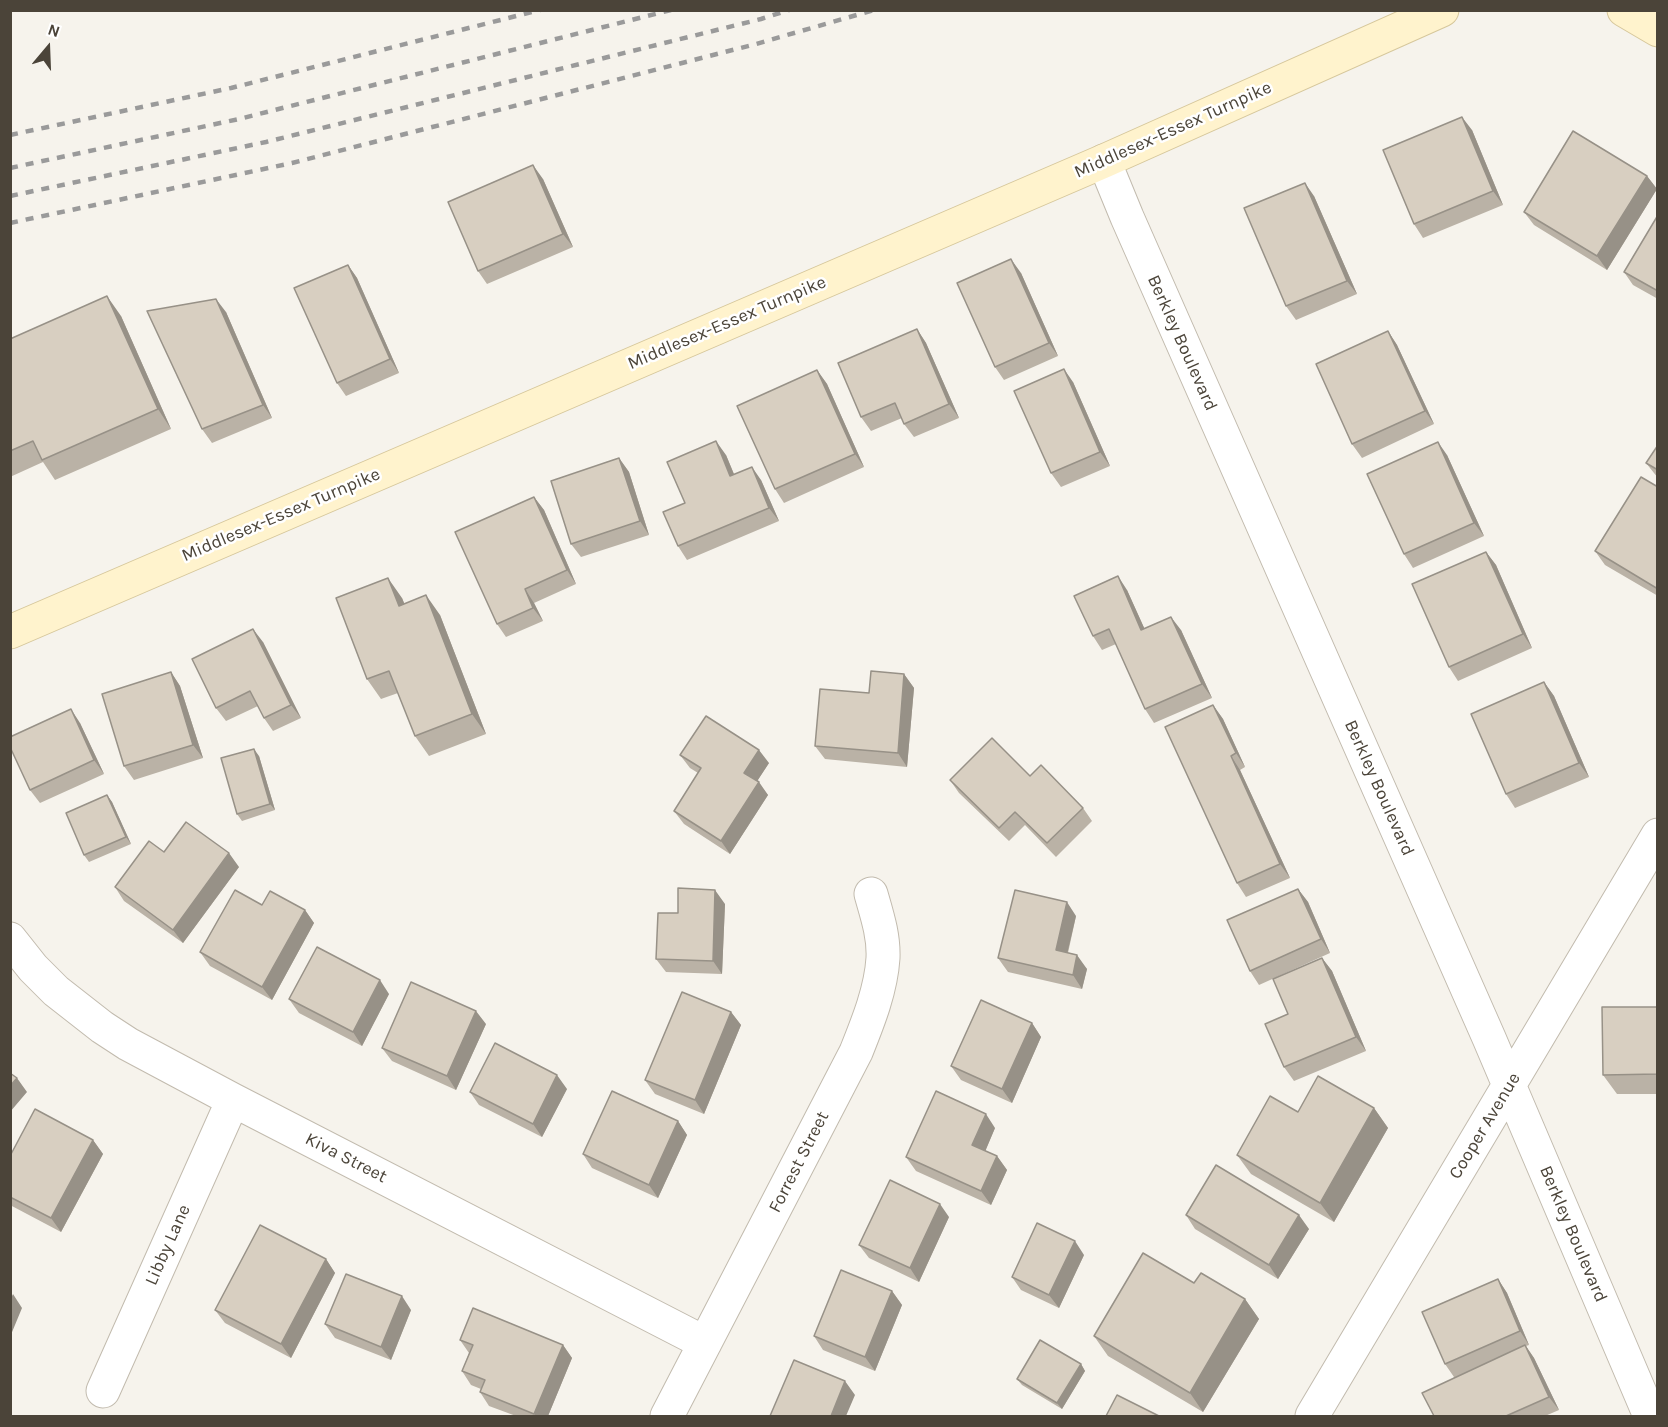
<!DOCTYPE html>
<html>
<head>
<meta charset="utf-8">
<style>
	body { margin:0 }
	#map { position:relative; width:1668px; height:1427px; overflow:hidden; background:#f6f3ec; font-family:Karla,sans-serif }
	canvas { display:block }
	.frame { position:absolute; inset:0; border:12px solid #4b4439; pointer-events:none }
	.north { position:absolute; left:18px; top:18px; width:60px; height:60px; -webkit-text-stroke:4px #fff; paint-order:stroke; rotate:19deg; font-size:16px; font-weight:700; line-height:24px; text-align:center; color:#4b4439 }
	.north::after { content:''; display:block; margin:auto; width:21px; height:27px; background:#4b4439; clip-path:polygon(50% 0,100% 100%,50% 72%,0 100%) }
</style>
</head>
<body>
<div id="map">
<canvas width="1668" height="1427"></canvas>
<div class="frame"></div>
<div class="north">N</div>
</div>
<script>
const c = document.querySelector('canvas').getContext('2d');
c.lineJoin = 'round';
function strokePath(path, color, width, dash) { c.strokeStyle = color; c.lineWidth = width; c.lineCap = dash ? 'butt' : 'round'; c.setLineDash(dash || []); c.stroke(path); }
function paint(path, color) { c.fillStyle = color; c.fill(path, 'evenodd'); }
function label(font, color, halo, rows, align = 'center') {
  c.font = font + ' Karla,sans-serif'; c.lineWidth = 5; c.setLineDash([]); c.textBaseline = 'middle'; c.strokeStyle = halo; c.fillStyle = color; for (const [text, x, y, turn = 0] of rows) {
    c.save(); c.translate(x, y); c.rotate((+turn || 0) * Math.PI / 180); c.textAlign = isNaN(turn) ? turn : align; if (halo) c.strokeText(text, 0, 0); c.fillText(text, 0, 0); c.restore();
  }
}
const street = new Path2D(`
	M 1104,161 L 1127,217 L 1489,1038 L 1650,1416
	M 10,939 L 33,968 L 56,991 L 102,1027 L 128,1044 L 233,1100 L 705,1343
	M 103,1391 L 233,1100
	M 667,1416 L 856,1052 C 868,1022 881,990 883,958 C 884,936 877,915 871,894
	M 1312,1416 L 1658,835`);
const secondary = new Path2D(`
	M 1624,10 L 1658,30
	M 10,632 L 1104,161 L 1442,10`);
strokePath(street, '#c2bbae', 35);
strokePath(secondary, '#d6c79b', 35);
strokePath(street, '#fff', 33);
strokePath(secondary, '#fff3cd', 33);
strokePath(new Path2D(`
	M 10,135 L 231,88 L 540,10
	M 10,168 L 239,119 L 671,10
	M 10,196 L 266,142 L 761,19 L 789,10
	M 10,223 L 292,163 L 756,44 L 874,10`), '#9a9a9a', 4.5, [8, 8]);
paint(new Path2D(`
	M 1472,130 L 1503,205 L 1423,238 L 1414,224 Z
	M 1647,176 L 1657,189 L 1607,270 L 1534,225 L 1524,212 Z
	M 543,179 L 573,247 L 487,284 L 478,271 Z
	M 1314,196 L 1357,294 L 1296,320 L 1286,306 Z
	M 1658,215 L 1658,299 L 1633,285 L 1624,272 Z
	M 348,265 L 357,278 L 399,373 L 346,396 L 337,383 Z
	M 1021,273 L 1058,356 L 1004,380 L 995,367 Z
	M 226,312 L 272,418 L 212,443 L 202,429 Z
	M 121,316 L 171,429 L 55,480 L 43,462 L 10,477 L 10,339 Z
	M 917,329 L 926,343 L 959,418 L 914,437 L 904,424 L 902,418 L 871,431 L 861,417 Z
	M 1388,331 L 1397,345 L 1434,424 L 1362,458 L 1352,444 Z
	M 817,370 L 827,384 L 864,467 L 784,503 L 775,489 Z
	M 1073,382 L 1110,466 L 1061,487 L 1051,473 Z
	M 1658,445 L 1658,478 L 1646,463 Z
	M 726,455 L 734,474 L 761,480 L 779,521 L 687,560 L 678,546 L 685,503 Z
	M 1447,455 L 1484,536 L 1413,568 L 1404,554 Z
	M 619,458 L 629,472 L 649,535 L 581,557 L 571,544 Z
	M 1658,487 L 1658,596 L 1605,565 L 1595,551 Z
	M 534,497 L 544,510 L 576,584 L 534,603 L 543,621 L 506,637 L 497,624 Z
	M 1486,552 L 1496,565 L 1532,648 L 1458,681 L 1449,667 Z
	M 1127,590 L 1144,628 L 1181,630 L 1212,698 L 1154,723 L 1145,709 L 1116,644 L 1102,650 L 1093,636 Z
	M 402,598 L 404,603 L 440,615 L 486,734 L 429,756 L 415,736 L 398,693 L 381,699 L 367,679 Z
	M 263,642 L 301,718 L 273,731 L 264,718 L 258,706 L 226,721 L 216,708 Z
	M 171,672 L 180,686 L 203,758 L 134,780 L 124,766 Z
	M 904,674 L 914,688 L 907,767 L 825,759 L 815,746 L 869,693 Z
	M 1544,682 L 1554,696 L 1589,777 L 1515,808 L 1506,794 Z
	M 1213,705 L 1223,719 L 1245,767 L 1240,770 L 1290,878 L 1246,897 L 1237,883 Z
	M 80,723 L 104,774 L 40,803 L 30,790 Z
	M 680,755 L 769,763 L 757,781 L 768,795 L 730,854 L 684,824 L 674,811 L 698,773 L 690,768 Z
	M 259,756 L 275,810 L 242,821 L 237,814 Z
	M 1030,776 L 1083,808 L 1092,821 L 1056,857 L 1025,825 L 1009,841 L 959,793 L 950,780 Z
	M 107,795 L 112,802 L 131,844 L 89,862 L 84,855 Z
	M 164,852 L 239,867 L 183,943 L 124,901 L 115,887 Z
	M 1298,889 L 1308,902 L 1330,953 L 1259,985 L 1250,971 Z
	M 725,904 L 722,974 L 666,972 L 656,959 L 678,913 Z
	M 262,905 L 305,910 L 314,923 L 272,1000 L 210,966 L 200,952 Z
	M 1076,916 L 1068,953 L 1087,969 L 1082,989 L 1008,972 L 998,958 Z
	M 1322,958 L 1332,971 L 1366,1051 L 1294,1081 L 1284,1067 L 1288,1014 Z
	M 389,994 L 362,1046 L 299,1013 L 289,999 Z
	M 1658,1007 L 1658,1094 L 1617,1094 L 1603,1075 Z
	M 731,1012 L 741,1025 L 704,1114 L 655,1094 L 645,1080 Z
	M 1032,1023 L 1041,1037 L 1012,1103 L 961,1080 L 951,1066 Z
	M 486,1024 L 456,1090 L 392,1061 L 382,1048 Z
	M 567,1089 L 542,1137 L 479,1105 L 470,1092 Z
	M 1374,1108 L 1388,1128 L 1334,1222 L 1251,1174 L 1237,1155 L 1298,1112 Z
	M 678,1121 L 687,1135 L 658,1198 L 592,1168 L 583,1154 Z
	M 995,1128 L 985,1151 L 997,1156 L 1007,1170 L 991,1205 L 916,1171 L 906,1157 Z
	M 93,1140 L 103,1154 L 61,1232 L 10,1205 L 10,1156 Z
	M 1186,1215 L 1309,1229 L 1278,1279 L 1195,1229 Z
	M 949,1217 L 919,1282 L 869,1258 L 859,1245 Z
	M 1084,1255 L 1059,1308 L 1021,1290 L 1012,1277 Z
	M 326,1259 L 335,1273 L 291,1358 L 225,1323 L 215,1310 Z
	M 1498,1279 L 1507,1293 L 1529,1345 L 1526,1346 L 1534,1358 L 1559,1410 L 1545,1416 L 1434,1416 L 1454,1377 L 1445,1364 Z
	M 1194,1283 L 1245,1299 L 1259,1319 L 1203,1412 L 1108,1356 L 1094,1336 Z
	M 892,1291 L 902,1305 L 875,1371 L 823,1350 L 814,1336 Z
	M 411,1310 L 391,1360 L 335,1338 L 325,1324 Z
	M 460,1340 L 563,1345 L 572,1358 L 548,1416 L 516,1416 L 489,1406 L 480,1392 L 481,1389 L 471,1385 L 462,1371 L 469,1353 Z
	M 1081,1364 L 1085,1371 L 1062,1409 L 1022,1385 L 1017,1379 Z`), '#bab2a6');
paint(new Path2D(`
	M 1462,117 L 1472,130 L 1503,205 L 1493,191 Z
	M 533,165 L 543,179 L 573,247 L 563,234 Z
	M 1647,176 L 1657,189 L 1607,270 L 1597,256 Z
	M 1305,183 L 1314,196 L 1357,294 L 1347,281 Z
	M 1011,259 L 1021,273 L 1058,356 L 1049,343 Z
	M 348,265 L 357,278 L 399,373 L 390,359 Z
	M 107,296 L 121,316 L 171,429 L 158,409 Z
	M 216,299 L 226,312 L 272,418 L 263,405 Z
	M 917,329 L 926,343 L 959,418 L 949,404 Z
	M 1388,331 L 1397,345 L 1434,424 L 1425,411 Z
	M 1064,369 L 1073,382 L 1110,466 L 1100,452 Z
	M 817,370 L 827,384 L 864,467 L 855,454 Z
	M 716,441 L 726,455 L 740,489 L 730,476 Z
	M 1438,442 L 1447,455 L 1484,536 L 1474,523 Z
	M 619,458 L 629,472 L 649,535 L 640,521 Z
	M 752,467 L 761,480 L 779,521 L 769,508 Z
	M 534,497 L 544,510 L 576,584 L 567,570 Z
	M 1486,552 L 1496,565 L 1532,648 L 1523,634 Z
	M 1118,576 L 1127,590 L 1151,643 L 1141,630 Z
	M 388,578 L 402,598 L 413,625 L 399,606 Z
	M 525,589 L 534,603 L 543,621 L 533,608 Z
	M 426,595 L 440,615 L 486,734 L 472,714 Z
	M 1171,617 L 1181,630 L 1212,698 L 1202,684 Z
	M 253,629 L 263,642 L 301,718 L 291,705 Z
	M 171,672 L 180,686 L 203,758 L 193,745 Z
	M 904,674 L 914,688 L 907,767 L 898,753 Z
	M 1544,682 L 1554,696 L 1589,777 L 1579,763 Z
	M 1213,705 L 1223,719 L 1245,767 L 1236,753 Z
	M 71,709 L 80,723 L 104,774 L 94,760 Z
	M 254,749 L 259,756 L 275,810 L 270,804 Z
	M 759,750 L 769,763 L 754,786 L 744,773 Z
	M 1231,756 L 1240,770 L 1290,878 L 1280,864 Z
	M 759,782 L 768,795 L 730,854 L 721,841 Z
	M 107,795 L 112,802 L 131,844 L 126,837 Z
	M 229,853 L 239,867 L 183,943 L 173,930 Z
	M 1298,889 L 1308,902 L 1330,953 L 1321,939 Z
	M 715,890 L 725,904 L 722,974 L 713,961 Z
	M 1067,902 L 1076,916 L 1065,963 L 1056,950 Z
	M 305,910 L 314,923 L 272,1000 L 262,987 Z
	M 1077,955 L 1087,969 L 1082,989 L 1073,975 Z
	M 1322,958 L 1332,971 L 1366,1051 L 1356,1037 Z
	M 380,980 L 389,994 L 362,1046 L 353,1032 Z
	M 476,1011 L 486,1024 L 456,1090 L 447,1076 Z
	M 731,1012 L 741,1025 L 704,1114 L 695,1100 Z
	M 1032,1023 L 1041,1037 L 1012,1103 L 1002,1089 Z
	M 557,1075 L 567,1089 L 542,1137 L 533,1124 Z
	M 17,1078 L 27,1092 L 10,1112 L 10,1086 Z
	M 1374,1108 L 1388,1128 L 1334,1222 L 1320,1203 Z
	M 986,1114 L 995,1128 L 982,1159 L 972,1145 Z
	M 678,1121 L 687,1135 L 658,1198 L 649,1185 Z
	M 93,1140 L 103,1154 L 61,1232 L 51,1218 Z
	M 997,1156 L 1007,1170 L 991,1205 L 981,1191 Z
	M 940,1204 L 949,1217 L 919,1282 L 910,1268 Z
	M 1299,1215 L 1309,1229 L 1278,1279 L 1269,1265 Z
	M 1075,1241 L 1084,1255 L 1059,1308 L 1049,1295 Z
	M 326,1259 L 335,1273 L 291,1358 L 281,1344 Z
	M 1498,1279 L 1507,1293 L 1529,1345 L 1520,1331 Z
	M 892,1291 L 902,1305 L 875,1371 L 865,1357 Z
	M 13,1294 L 22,1308 L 10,1337 L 10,1300 Z
	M 402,1296 L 411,1310 L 391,1360 L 381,1347 Z
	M 1245,1299 L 1259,1319 L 1203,1412 L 1190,1393 Z
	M 563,1345 L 572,1358 L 548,1416 L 536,1416 L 534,1414 Z
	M 1525,1345 L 1534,1358 L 1559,1410 L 1549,1397 Z
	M 1081,1364 L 1085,1371 L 1062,1409 L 1057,1403 Z
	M 845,1381 L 855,1395 L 846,1416 L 831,1416 Z`), '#979187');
const building = new Path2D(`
	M 1462,117 L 1493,191 L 1414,224 L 1383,150 Z
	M 1573,131 L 1647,176 L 1597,256 L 1524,212 Z
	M 533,165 L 563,234 L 478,271 L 448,202 Z
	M 1305,183 L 1347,281 L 1286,306 L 1244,208 Z
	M 1658,215 L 1658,291 L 1624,272 Z
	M 1011,259 L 1049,343 L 995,367 L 957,283 Z
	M 348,265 L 390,359 L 337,383 L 294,288 Z
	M 107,296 L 158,409 L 42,460 L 33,441 L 10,451 L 10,339 Z
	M 216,299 L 263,405 L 202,429 L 147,311 Z
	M 917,329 L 949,404 L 904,424 L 895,403 L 861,417 L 838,363 Z
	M 1388,331 L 1425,411 L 1352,444 L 1316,364 Z
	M 1064,369 L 1100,452 L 1051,473 L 1014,391 Z
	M 817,370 L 855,454 L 775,489 L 737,406 Z
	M 716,441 L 730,476 L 752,467 L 769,508 L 678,546 L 663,512 L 685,503 L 667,462 Z
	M 1438,442 L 1474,523 L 1404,554 L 1367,474 Z
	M 1658,445 L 1658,470 L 1646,463 Z
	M 619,458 L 640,521 L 571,544 L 551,481 Z
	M 1641,477 L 1658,487 L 1658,589 L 1595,551 Z
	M 534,497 L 567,570 L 525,589 L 533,608 L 497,624 L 455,532 Z
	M 1486,552 L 1523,634 L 1449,667 L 1412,584 Z
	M 1118,576 L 1141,630 L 1171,617 L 1202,684 L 1145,709 L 1109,629 L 1093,636 L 1074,596 Z
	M 388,578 L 399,606 L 426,595 L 472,714 L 415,736 L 389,671 L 367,679 L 336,598 Z
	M 253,629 L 291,705 L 264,718 L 250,691 L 216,708 L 192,659 Z
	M 871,671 L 904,674 L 898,753 L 815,746 L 820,689 L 869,693 Z
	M 171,672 L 193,745 L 124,766 L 102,694 Z
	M 1544,682 L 1579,763 L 1506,794 L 1471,714 Z
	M 1213,705 L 1236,753 L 1231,756 L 1280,864 L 1237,883 L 1165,727 Z
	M 71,709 L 94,760 L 30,790 L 10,747 L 10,737 Z
	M 706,716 L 759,750 L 744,773 L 759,782 L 721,841 L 674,811 L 701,768 L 680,755 Z
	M 992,738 L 1030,776 L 1041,765 L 1083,808 L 1047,843 L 1015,812 L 999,828 L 950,780 Z
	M 254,749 L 270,804 L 237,814 L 221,758 Z
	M 107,795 L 126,837 L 84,855 L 66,813 Z
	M 186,822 L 229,853 L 173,930 L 115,887 L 149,841 L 164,852 Z
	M 678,888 L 715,890 L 713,961 L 656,959 L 658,913 L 678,913 Z
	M 1298,889 L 1321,939 L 1250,971 L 1227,920 Z
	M 235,890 L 262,905 L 270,891 L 305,910 L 262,987 L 200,952 Z
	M 1015,890 L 1067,902 L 1056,950 L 1077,955 L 1073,975 L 998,958 Z
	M 317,947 L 380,980 L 353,1032 L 289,999 Z
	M 1322,958 L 1356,1037 L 1284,1067 L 1265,1024 L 1288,1014 L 1273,979 Z
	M 411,982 L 476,1011 L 447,1076 L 382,1048 Z
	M 682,992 L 731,1012 L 695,1100 L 645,1080 Z
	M 981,1000 L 1032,1023 L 1002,1089 L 951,1066 Z
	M 1602,1007 L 1658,1007 L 1658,1074 L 1603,1075 Z
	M 495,1043 L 557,1075 L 533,1124 L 470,1092 Z
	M 10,1073 L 17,1078 L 10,1086 Z
	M 1318,1076 L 1374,1108 L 1320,1203 L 1237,1155 L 1270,1096 L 1298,1112 Z
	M 612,1091 L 678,1121 L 649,1185 L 583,1154 Z
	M 936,1091 L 986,1114 L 972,1145 L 997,1156 L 981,1191 L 906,1157 Z
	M 35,1109 L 93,1140 L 51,1218 L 10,1197 L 10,1156 Z
	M 1216,1165 L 1299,1215 L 1269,1265 L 1186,1215 Z
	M 890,1180 L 940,1204 L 910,1268 L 859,1245 Z
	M 1037,1223 L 1075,1241 L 1049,1295 L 1012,1277 Z
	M 260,1225 L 326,1259 L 281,1344 L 215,1310 Z
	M 1143,1253 L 1194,1283 L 1201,1273 L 1245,1299 L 1190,1393 L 1094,1336 Z
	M 841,1270 L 892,1291 L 865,1357 L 814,1336 Z
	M 346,1274 L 402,1296 L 381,1347 L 325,1324 Z
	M 1498,1279 L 1520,1331 L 1445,1364 L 1422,1312 Z
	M 473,1308 L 563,1345 L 534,1414 L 480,1392 L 485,1380 L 462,1371 L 473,1345 L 460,1340 Z
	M 1040,1340 L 1081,1364 L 1057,1403 L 1017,1379 Z
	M 1525,1345 L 1549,1397 L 1506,1416 L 1434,1416 L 1422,1393 Z
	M 794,1360 L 845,1381 L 831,1416 L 770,1416 Z
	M 1117,1395 L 1159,1416 L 1106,1416 Z`);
paint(building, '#d8cfc1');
strokePath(building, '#979187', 1.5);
label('18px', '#4b4439', '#fff', [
	["Middlesex-Essex Turnpike",1173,130,-24],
	["Middlesex-Essex Turnpike",727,323,-23],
	["Berkley Boulevard",1182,343,66],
	["Middlesex-Essex Turnpike",281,515,-23],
	["Berkley Boulevard",1379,788,66],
	["Cooper Avenue",1485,1126,-59],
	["Kiva Street",346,1158,27],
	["Forrest Street",799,1162,-63],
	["Berkley Boulevard",1573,1234,67],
	["Libby Lane",168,1245,-66]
]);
</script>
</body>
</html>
